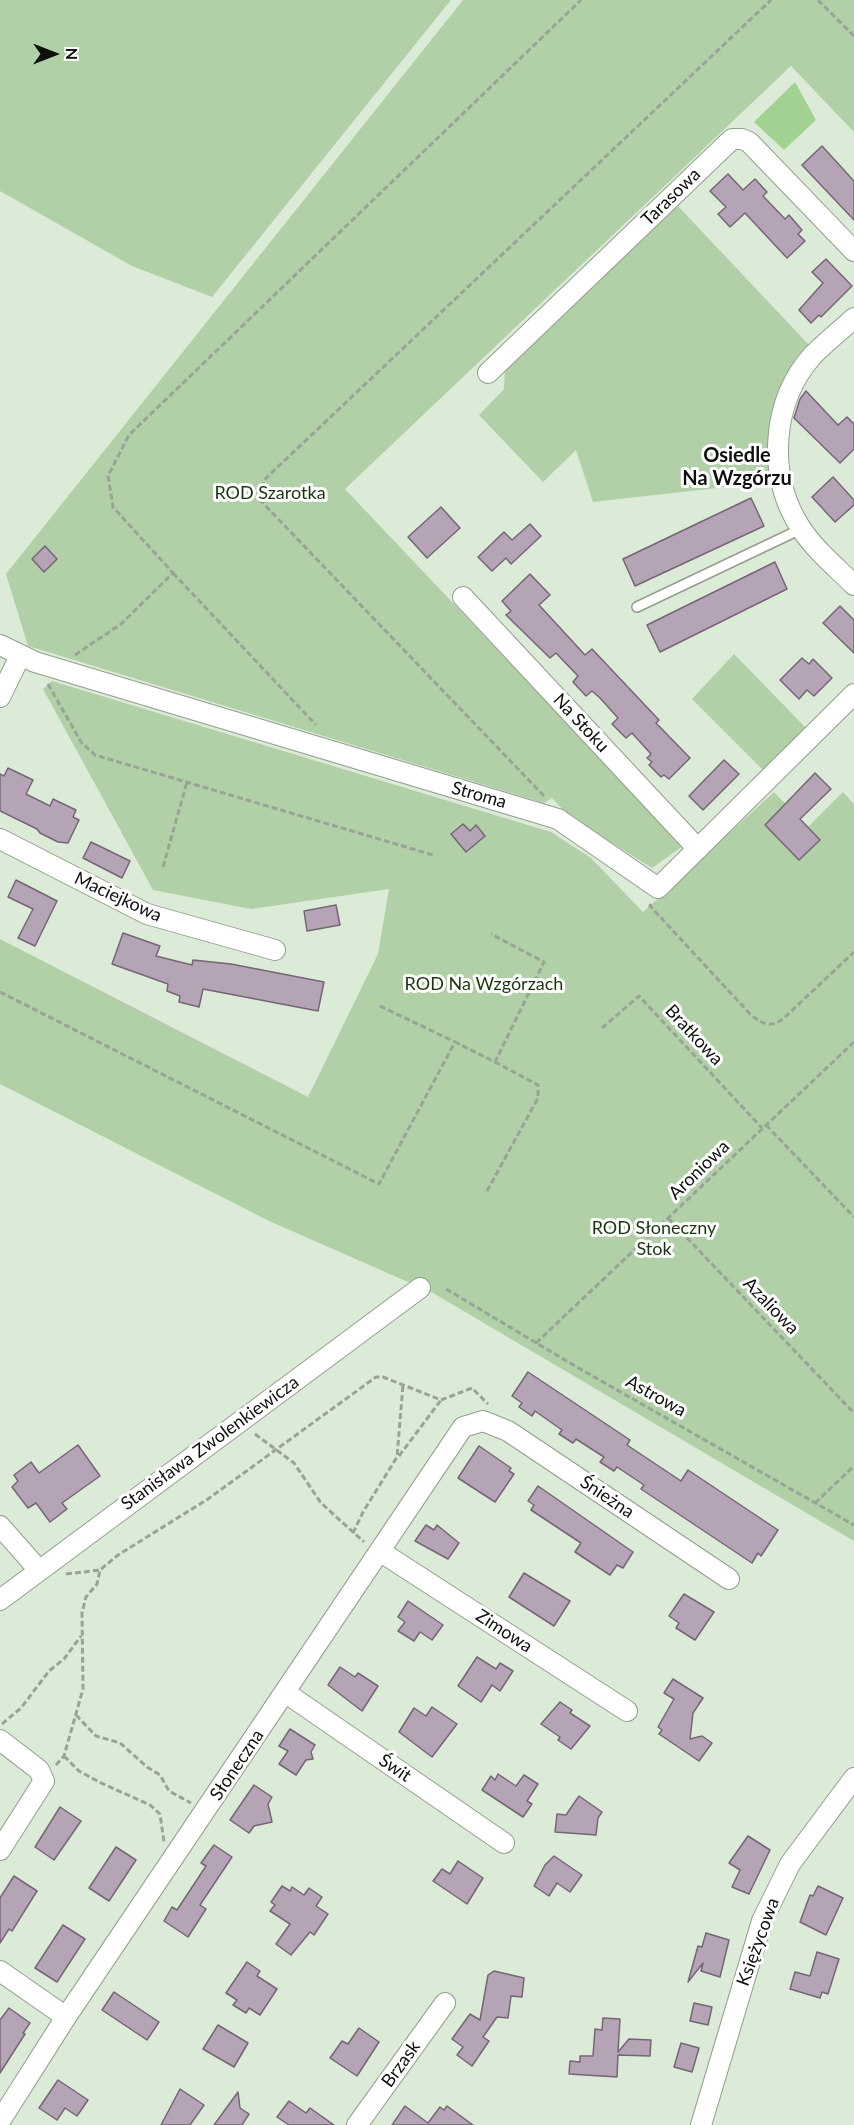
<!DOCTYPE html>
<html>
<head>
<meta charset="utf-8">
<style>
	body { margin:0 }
	#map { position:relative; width:854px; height:2125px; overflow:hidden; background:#dcebd7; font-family:Lato,sans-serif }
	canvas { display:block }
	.north { position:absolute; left:24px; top:24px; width:60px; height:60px; -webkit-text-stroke:4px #fff; paint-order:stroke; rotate:90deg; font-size:16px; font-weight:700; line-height:24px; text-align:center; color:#0c110b }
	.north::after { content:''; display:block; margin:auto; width:21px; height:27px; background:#0c110b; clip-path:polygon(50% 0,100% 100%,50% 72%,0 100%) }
</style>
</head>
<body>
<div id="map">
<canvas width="854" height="2125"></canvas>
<div class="north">N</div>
</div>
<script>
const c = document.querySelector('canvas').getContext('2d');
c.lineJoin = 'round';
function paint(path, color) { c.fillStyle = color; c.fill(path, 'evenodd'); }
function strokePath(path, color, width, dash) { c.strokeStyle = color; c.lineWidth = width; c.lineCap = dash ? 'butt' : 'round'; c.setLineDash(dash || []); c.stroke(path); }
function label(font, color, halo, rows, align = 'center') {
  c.font = font + ' Lato,sans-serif'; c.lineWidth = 6; c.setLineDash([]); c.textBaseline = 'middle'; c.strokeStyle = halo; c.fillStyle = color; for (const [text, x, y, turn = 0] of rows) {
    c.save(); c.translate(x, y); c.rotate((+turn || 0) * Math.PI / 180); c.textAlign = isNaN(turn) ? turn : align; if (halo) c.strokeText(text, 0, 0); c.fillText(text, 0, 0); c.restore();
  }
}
paint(new Path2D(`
	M 0,0 L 451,0 L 212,297 L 132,266 L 0,191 Z
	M 463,0 L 854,0 L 854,132 L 791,66 L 345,489 L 683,846 L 652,868 L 569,816 L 552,798 L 544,803 L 28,646 L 6,574 Z
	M 676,204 L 809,345 C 771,390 769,425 770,482 L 593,502 L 576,450 L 543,482 L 479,415 L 504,389 L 505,365 Z
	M 734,654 L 807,729 L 765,772 L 692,699 Z
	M 52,681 L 551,832 L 591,858 L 643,912 L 774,792 L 808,827 L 843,792 L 854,804 L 854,1541 L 433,1293 L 269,1221 L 0,1084 L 0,939 L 308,1097 L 378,954 L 389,889 L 251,909 L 153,890 L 43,689 Z`), '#b1d0a7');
paint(new Path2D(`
	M 795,82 L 816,120 L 784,150 L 754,122 Z`), '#a2d292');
const building = new Path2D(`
	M 822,146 L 854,181 L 854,220 L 802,165 Z
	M 728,174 L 743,190 L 755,179 L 767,192 L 763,196 L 785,219 L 789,215 L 802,230 L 798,234 L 805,241 L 787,258 L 745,213 L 730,227 L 718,214 L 726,207 L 710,191 Z
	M 826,259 L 852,286 L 821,317 L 819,315 L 811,323 L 799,310 L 823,283 L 812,272 Z
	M 806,391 L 838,425 L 847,417 L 854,424 L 854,449 L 840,463 L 794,418 L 800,399 Z
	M 833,477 L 854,500 L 854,505 L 835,522 L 812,497 Z
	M 751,498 L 764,526 L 635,586 L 623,559 Z
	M 441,507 L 460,528 L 427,558 L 408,537 Z
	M 530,524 L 541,536 L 511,564 L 506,558 L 492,571 L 478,557 L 504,532 L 512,540 Z
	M 45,546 L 57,559 L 44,572 L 32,559 Z
	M 775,562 L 787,589 L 660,652 L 647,625 Z
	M 530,574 L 550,595 L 539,605 L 585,655 L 592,649 L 659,720 L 656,723 L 690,758 L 669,779 L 664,775 L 661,777 L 649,765 L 652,762 L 647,758 L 651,754 L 632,733 L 626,738 L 612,724 L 618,718 L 600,698 L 592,691 L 586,696 L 573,682 L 578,676 L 556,653 L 550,658 L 506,615 L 511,611 L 502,601 Z
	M 840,606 L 854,620 L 854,653 L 823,623 Z
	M 802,658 L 809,664 L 813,659 L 832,678 L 814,696 L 807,690 L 799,699 L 780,680 Z
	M 724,760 L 739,774 L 703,810 L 689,796 Z
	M 8,768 L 33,780 L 26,794 L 50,806 L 53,799 L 76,810 L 73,817 L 79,820 L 68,843 L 58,842 L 40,833 L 37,829 L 0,811 L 0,774 L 4,776 Z
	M 815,773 L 831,789 L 800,819 L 820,840 L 799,860 L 765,825 Z
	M 463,824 L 470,831 L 476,825 L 485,836 L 466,852 L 451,834 Z
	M 91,842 L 130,861 L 122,878 L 83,858 Z
	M 16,880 L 57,901 L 35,946 L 18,938 L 33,909 L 8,897 Z
	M 336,905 L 340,925 L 307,931 L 304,911 Z
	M 123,933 L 160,946 L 156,956 L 192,965 L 193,960 L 231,964 L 324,982 L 318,1011 L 203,989 L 199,1007 L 179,1002 L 180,996 L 167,991 L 168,984 L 112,964 Z
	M 528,1372 L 630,1440 L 627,1445 L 681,1481 L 688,1470 L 778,1530 L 761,1556 L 758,1553 L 752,1563 L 641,1489 L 644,1485 L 617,1467 L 614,1471 L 600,1462 L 604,1457 L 576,1439 L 573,1443 L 559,1434 L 562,1430 L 535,1411 L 532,1416 L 519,1407 L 522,1403 L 512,1396 Z
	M 78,1445 L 100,1476 L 62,1503 L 67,1509 L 50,1522 L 36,1503 L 28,1508 L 12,1487 L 18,1481 L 14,1475 L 31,1462 L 39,1473 Z
	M 479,1446 L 511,1468 L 509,1471 L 514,1474 L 495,1502 L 458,1478 Z
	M 538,1486 L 633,1552 L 623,1568 L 617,1565 L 610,1575 L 575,1552 L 581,1543 L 531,1510 L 534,1505 L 528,1501 Z
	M 426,1525 L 434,1530 L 437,1525 L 459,1543 L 448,1559 L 415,1541 Z
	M 524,1573 L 570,1601 L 554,1626 L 509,1597 Z
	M 684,1594 L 714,1612 L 695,1640 L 676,1628 L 679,1623 L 669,1616 Z
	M 408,1601 L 443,1625 L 432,1640 L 420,1632 L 414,1641 L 398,1631 L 405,1622 L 398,1617 Z
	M 477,1657 L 496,1669 L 500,1663 L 513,1671 L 500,1691 L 492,1685 L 481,1702 L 458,1686 Z
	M 340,1667 L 355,1677 L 358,1673 L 378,1686 L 362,1711 L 328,1685 Z
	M 673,1679 L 703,1698 L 693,1713 L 690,1739 L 702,1736 L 712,1743 L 699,1761 L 659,1734 L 662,1730 L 658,1727 L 674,1699 L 664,1693 Z
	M 560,1702 L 572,1710 L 570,1713 L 590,1726 L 571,1749 L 558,1740 L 560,1737 L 541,1724 Z
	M 432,1707 L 457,1724 L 432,1757 L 399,1732 L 414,1708 L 426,1716 Z
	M 290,1729 L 315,1745 L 311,1752 L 313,1759 L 306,1760 L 296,1775 L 279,1764 L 288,1751 L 279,1746 Z
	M 498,1774 L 516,1786 L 524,1775 L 538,1784 L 527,1801 L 532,1804 L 523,1817 L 482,1790 L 491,1776 L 495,1780 Z
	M 254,1785 L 272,1797 L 268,1804 L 272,1822 L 254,1826 L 249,1833 L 230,1820 Z
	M 579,1796 L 602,1812 L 598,1818 L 596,1835 L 555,1832 L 557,1814 L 566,1815 Z
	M 60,1807 L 81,1821 L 54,1860 L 35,1847 Z
	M 748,1836 L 770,1850 L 749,1894 L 732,1887 L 740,1870 L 729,1863 Z
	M 214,1845 L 232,1857 L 200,1905 L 206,1909 L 188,1937 L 164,1921 L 172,1907 L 177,1910 L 206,1866 L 201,1863 Z
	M 116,1847 L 136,1860 L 109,1901 L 89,1888 Z
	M 554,1856 L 582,1875 L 570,1892 L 557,1883 L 549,1896 L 534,1886 L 545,1865 Z
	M 458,1861 L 483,1878 L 467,1904 L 433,1881 L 442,1869 L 450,1874 Z
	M 14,1876 L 37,1891 L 12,1931 L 9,1929 L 0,1943 L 0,1898 Z
	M 282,1886 L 290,1891 L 292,1887 L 304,1895 L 309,1888 L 322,1897 L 316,1906 L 328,1914 L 314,1935 L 310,1932 L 291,1955 L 276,1944 L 290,1924 L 270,1911 L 275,1905 L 271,1902 Z
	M 818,1886 L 843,1898 L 826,1935 L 800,1922 L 810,1895 L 813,1896 Z
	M 63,1925 L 85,1939 L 57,1982 L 35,1968 Z
	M 706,1933 L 729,1940 L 720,1977 L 701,1971 L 703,1963 L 688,1982 L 698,1946 L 702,1947 Z
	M 817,1952 L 839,1959 L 828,1994 L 822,1992 L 820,1998 L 790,1989 L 795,1972 L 810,1976 Z
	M 247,1962 L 260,1971 L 257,1976 L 277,1989 L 260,2015 L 249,2008 L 246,2013 L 233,2005 L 237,2000 L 226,1993 Z
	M 494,1971 L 524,1978 L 522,1997 L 511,1996 L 508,2018 L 497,2017 L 483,2037 L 489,2041 L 472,2066 L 457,2055 L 463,2047 L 452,2039 L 470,2014 L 480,2020 L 488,1975 Z
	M 114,1992 L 159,2022 L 147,2040 L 102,2010 Z
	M 694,2003 L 712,2007 L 708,2025 L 690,2021 Z
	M 9,2008 L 30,2023 L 23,2033 L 25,2034 L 0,2073 L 0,2020 Z
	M 603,2018 L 620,2019 L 618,2052 L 629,2039 L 651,2040 L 650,2056 L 618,2055 L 617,2077 L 569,2074 L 570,2061 L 580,2062 L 580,2056 L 593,2056 L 595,2029 L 602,2030 Z
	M 218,2025 L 248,2043 L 234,2067 L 203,2049 Z
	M 359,2028 L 379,2042 L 357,2076 L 330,2058 L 342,2041 L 348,2044 Z
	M 681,2043 L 699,2048 L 692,2072 L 674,2067 Z
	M 58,2080 L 88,2100 L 77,2116 L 65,2108 L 57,2120 L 39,2108 Z
	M 180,2089 L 204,2105 L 190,2125 L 161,2125 Z
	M 238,2092 L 240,2108 L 249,2114 L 242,2125 L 214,2125 Z
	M 289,2101 L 306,2113 L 310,2108 L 334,2125 L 289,2125 L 277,2117 Z
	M 405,2106 L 428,2123 L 440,2107 L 444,2110 L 447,2106 L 473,2125 L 392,2125 Z`);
paint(building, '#b4a4b5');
strokePath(building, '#756676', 1.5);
const lane = new Path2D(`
	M 637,607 L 801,529`);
const street = new Path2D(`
	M 854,318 C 841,330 826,342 813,355 C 771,402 767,475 800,527 C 814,549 836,567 854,585
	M 488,373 L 732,139 L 742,139 L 749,142 L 854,251
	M 463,597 L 698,849
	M 0,645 L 35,662 L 558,819 L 658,888 L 854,694
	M 0,697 L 20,656
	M 0,839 L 147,914 L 275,950
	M 0,1526 L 38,1569
	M 381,1552 L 627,1711
	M 0,1600 L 420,1288
	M 286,1693 L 504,1843
	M 0,1740 L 39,1770 L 44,1781 L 0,1850
	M 0,1971 L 66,2017
	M 0,2121 L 66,2017 L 463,1427 L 483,1421 L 508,1431 L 729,1579
	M 357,2125 L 445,2003
	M 701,2125 L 762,1921 L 790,1864 L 854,1778`);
strokePath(lane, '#929f8d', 12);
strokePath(street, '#929f8d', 22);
strokePath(new Path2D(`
	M 818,0 L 854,36
	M 173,573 L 316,725
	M 75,655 L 121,624 L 173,573 L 113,507 L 108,476 L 129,435 L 581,0
	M 48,684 L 81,742 L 95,755 L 433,855
	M 544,796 L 259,499 L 264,480 L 771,0
	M 163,867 L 187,782
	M 651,904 L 650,906 L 751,1015 C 763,1024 770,1028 783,1019 L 854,952
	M 0,992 L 379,1184 L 455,1042 L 495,1062 L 544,962 L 491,934
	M 380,1006 L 455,1042
	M 602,1028 L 639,996 L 762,1128
	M 766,1125 L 854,1217
	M 487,1191 L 538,1098 L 538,1085 L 495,1062
	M 668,1218 L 854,1413
	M 446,1289 L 575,1366 L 854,1525
	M 536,1343 L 854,1042
	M 255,1434 L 294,1463 L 321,1503 L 364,1542
	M 399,1456 L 441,1400
	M 815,1503 L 854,1466
	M 353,1533 L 363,1512 L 397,1457 L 403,1385
	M 66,1574 L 100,1570
	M 76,1715 L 96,1736 L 120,1743 L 147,1767 L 160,1775 L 169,1791 L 191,1803
	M 2,1724 L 21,1708 L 49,1671 L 64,1659 L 81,1636
	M 64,1756 L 79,1771 L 99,1782 L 150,1805 L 160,1814 L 164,1842
	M 56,1765 L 64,1756 L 83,1689 L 82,1613 L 86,1597 L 97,1584 L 100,1570 L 118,1555 L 208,1499 L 376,1377 L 383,1377 L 441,1400 L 472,1388 L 488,1404`), '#98a495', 3, [6, 3]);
strokePath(lane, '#fff', 9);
strokePath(street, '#fff', 20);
label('18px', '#0c110b', '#fff', [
	["Tarasowa",671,197,-44],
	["Na Stoku",581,723,47],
	["Stroma",479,795,16],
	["Maciejkowa",118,897,25],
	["Bratkowa",694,1035,47],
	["Aroniowa",699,1170,-44],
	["Azaliowa",771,1306,46],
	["Astrowa",656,1396,29],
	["Stanisława Zwolenkiewicza",210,1443,-36],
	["Śnieżna",607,1497,34],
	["Zimowa",504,1631,33],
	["Słoneczna",237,1765,-56],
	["Świt",395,1768,34],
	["Księżycowa",758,1942,-70],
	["Brzask",401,2064,-54]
]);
label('18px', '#17370b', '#fff', [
	["ROD Szarotka",270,493],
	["ROD Na Wzgórzach",484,984],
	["ROD Słoneczny",654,1228],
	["Stok",654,1249]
]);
label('bold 20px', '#0c110b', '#fff', [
	["Osiedle",737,456],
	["Na Wzgórzu",737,479]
]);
</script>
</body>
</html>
